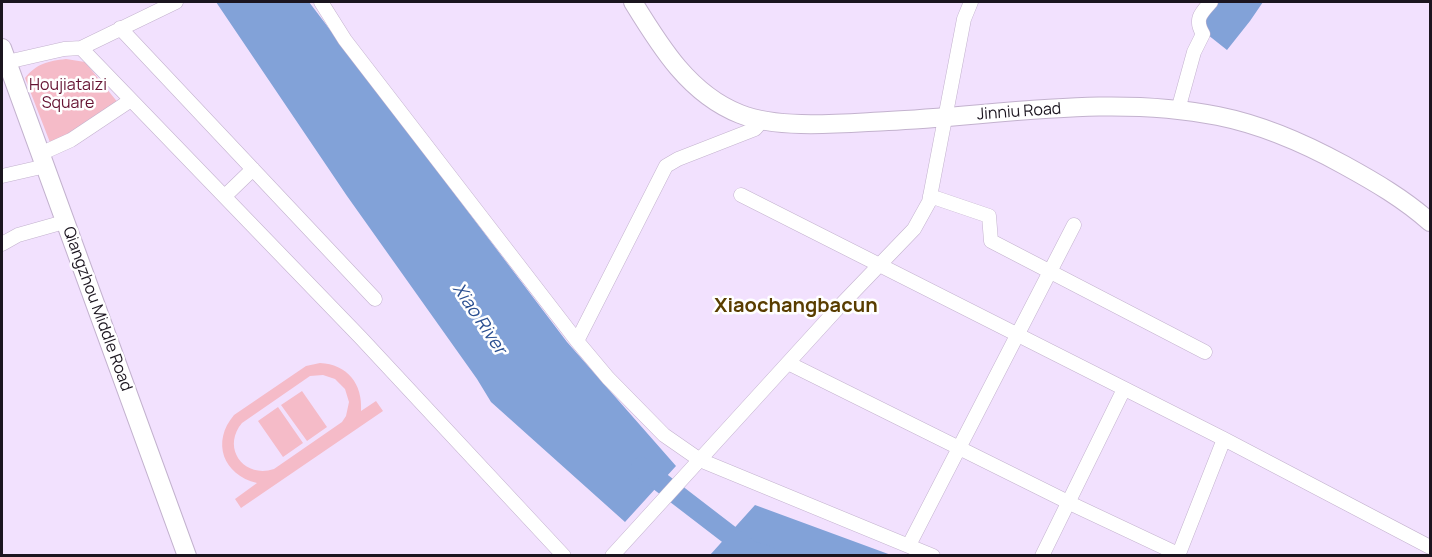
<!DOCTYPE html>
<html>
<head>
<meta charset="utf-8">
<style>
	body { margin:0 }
	#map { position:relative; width:1432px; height:557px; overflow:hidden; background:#f2e1fe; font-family:Manrope,sans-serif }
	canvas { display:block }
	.frame { position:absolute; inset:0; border:3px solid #1b151f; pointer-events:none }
</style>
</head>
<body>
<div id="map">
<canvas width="1432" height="557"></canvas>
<div class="frame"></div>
</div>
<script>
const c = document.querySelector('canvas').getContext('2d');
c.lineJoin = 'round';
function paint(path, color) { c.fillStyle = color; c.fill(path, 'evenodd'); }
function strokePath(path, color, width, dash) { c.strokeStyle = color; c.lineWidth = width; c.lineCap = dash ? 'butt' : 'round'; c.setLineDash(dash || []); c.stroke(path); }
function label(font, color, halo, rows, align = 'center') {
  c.font = font + ' Manrope,sans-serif'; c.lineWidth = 5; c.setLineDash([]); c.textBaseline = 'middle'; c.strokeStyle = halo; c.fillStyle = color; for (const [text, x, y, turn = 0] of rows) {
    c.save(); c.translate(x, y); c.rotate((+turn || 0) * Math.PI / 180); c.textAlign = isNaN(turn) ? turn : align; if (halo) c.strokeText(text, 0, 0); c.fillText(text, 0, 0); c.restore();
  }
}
paint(new Path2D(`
	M 66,59 L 85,62 L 119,104 L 51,145 L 25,78 C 36,64 48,61 66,59 Z
	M 320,363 C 347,364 363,384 361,411 L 376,401 L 383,411 L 241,508 L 235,499 L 257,483 C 223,475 211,442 234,415 L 306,366 ZM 323,375 L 335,379 L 345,389 L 349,402 L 346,416 L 342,422 L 274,469 C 244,479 221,448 242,423 L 310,376 Z
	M 302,391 L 327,427 L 307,441 L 281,405 Z
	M 278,407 L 303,443 L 283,457 L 258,421 Z`), '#f5bbc8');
paint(new Path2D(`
	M 216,2 L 309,2 L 567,342 L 676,466 L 625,522 L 491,402 L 477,379 L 347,196 Z
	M 1213,2 L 1263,2 L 1250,21 L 1227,50 L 1203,31 L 1201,21 Z
	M 755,505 L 891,555 L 710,555 Z`), '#82a2d8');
strokePath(new Path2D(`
	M 641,467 L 749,550 L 768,556`), '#82a2d8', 20);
const street = new Path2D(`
	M 321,2 L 345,40 L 577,341 L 608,378 L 664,435 L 700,460 L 933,556
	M 120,28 L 375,299
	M 81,48 L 176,2
	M 7,62 L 64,49 L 81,48 L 361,338 L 564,556
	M 1178,110 L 1194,52 L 1203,34 C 1194,19 1201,13 1211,2
	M 40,154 L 71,140 L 131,100
	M 2,176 L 37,168
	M 741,195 L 1224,439 L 1430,547
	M 225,196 L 253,169
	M 930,196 L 989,216 L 991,241 L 1205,352
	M 2,244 L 18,235 L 57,224
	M 577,341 L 666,166 L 678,159 L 755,129 L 762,121
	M 788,363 L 1078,507 L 1178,554
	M 909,545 L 1074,225
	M 612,556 L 837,309 L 914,229 L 929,202 L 964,19 L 971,2
	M 1042,556 L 1124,389
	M 1178,556 L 1224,439`);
const secondary = new Path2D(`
	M 633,2 C 660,46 689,94 740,114 C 780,130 845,123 888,121 C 997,116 1109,94 1218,116 C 1263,125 1304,143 1344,165 C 1375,182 1404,199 1430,222
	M 2,48 L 187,556`);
strokePath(street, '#c3b2ce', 15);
strokePath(secondary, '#c3b2ce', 20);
strokePath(street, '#fff', 14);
strokePath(secondary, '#fff', 18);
label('16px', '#651332', '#fff', [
	["Houjiataizi",68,86],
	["Square",68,104]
]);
label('16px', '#1b151f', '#fff', [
	["Jinniu Road",1019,112,-4],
	["Qiangzhou Middle Road",97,309,70]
]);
label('italic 18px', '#2a4f91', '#fff', [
	["Xiao River",479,319,56]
]);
label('bold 20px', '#593d00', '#fff', [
	["Xiaochangbacun",796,306]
]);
</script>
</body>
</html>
